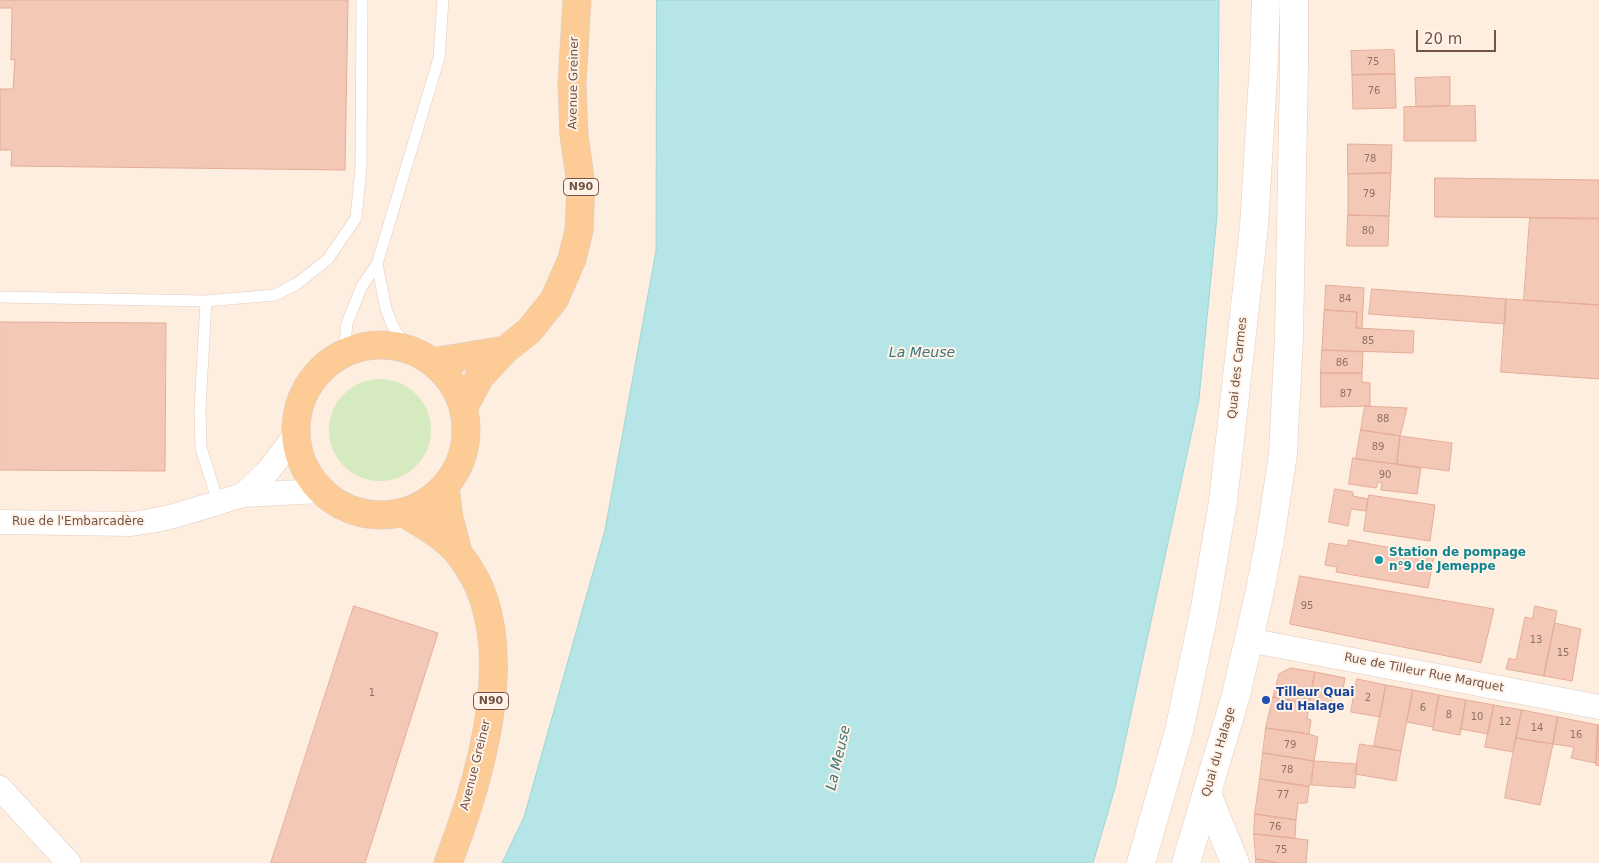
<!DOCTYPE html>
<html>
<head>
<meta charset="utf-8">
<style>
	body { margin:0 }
	#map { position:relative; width:1599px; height:863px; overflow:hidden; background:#fdeee0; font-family:"DejaVu Sans",sans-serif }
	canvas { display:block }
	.scale { position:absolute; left:1416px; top:30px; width:80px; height:22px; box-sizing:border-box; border:2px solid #745247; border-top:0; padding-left:6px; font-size:15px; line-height:18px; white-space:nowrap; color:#745247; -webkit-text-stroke:4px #fff3e7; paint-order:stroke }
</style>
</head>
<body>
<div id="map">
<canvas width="1599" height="863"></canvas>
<div class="scale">20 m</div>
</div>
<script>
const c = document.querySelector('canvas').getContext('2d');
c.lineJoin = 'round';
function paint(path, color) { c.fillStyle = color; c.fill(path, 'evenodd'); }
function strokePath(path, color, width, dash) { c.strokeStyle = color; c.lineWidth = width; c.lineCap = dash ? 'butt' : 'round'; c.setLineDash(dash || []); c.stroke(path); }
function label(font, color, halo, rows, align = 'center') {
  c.font = font + ' "DejaVu Sans",sans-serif'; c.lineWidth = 4; c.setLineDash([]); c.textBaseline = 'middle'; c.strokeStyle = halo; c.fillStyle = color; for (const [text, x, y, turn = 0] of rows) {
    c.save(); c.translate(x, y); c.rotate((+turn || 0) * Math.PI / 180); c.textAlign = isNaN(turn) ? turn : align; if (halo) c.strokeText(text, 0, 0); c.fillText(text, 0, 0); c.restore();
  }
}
paint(new Path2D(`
	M329 430a51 51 0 1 1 102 0a51 51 0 1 1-102 0Z`), '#d5eabf');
const water = new Path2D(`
	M 657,0 L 1219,0 L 1217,216 L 1199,399 L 1115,788 L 1093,863 L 502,863 L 524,817 L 605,530 L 656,251 Z`);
paint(water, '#b5e5e6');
strokePath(water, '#9bd6d8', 1);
const building = new Path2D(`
	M 0,0 L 348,0 L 345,170 L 11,166 L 12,150 L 0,150 L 0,89 L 13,89 L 15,59 L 11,60 L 12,8 L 0,8 Z
	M 1394,50 L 1395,74 L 1352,75 L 1351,51 Z
	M 1395,74 L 1396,108 L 1353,109 L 1352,75 Z
	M 1450,77 L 1450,106 L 1416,107 L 1415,78 Z
	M 1475,106 L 1476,141 L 1404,141 L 1404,107 Z
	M 1348,144 L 1392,145 L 1391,173 L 1348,174 Z
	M 1391,173 L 1389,216 L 1348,215 L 1348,174 Z
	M 1435,178 L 1599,180 L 1599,218 L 1435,217 Z
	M 1348,215 L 1389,216 L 1388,246 L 1347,246 Z
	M 1530,218 L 1599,219 L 1599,305 L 1524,300 Z
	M 1326,285 L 1364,288 L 1362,328 L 1356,328 L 1357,312 L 1325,310 Z
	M 1372,289 L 1506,299 L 1505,324 L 1369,314 Z
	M 1506,299 L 1599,305 L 1599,379 L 1501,372 Z
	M 1325,310 L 1357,312 L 1356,328 L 1414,331 L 1413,353 L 1322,350 L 1324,311 Z
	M 0,322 L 166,323 L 165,471 L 0,470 Z
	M 1322,350 L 1363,352 L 1362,373 L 1321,373 Z
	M 1321,373 L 1362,373 L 1362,382 L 1370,383 L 1370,406 L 1321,407 Z
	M 1365,406 L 1407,408 L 1400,436 L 1361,430 Z
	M 1361,430 L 1400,436 L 1397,464 L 1356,459 Z
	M 1400,436 L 1452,443 L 1449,471 L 1397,464 Z
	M 1353,458 L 1421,468 L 1417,494 L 1381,490 L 1382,483 L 1378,482 L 1376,488 L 1349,484 Z
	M 1335,489 L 1353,492 L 1353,496 L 1368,499 L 1366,511 L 1351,509 L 1348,526 L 1329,522 Z
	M 1369,495 L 1435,505 L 1430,541 L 1364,531 Z
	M 1349,540 L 1434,556 L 1428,588 L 1336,572 L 1337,567 L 1325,565 L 1329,543 L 1347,546 Z
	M 1300,576 L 1494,609 L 1481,663 L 1290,624 Z
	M 354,606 L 438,633 L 365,863 L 271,863 Z
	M 1535,606 L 1557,611 L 1544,676 L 1506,669 L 1509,658 L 1516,660 L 1525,617 L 1532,619 Z
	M 1555,623 L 1581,629 L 1572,681 L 1544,676 Z
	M 1291,668 L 1315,672 L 1309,704 L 1273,697 L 1279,674 Z
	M 1315,672 L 1345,678 L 1342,694 L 1334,692 L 1331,706 L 1309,704 Z
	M 1357,679 L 1386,685 L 1380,717 L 1351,712 Z
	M 1386,685 L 1413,690 L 1401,751 L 1374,746 Z
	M 1413,690 L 1439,695 L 1433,727 L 1407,722 Z
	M 1439,695 L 1466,700 L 1460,735 L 1433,730 Z
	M 1273,697 L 1309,704 L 1307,719 L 1311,720 L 1309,734 L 1266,728 Z
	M 1466,700 L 1494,705 L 1488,734 L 1461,729 Z
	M 1494,705 L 1522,710 L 1513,752 L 1485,747 Z
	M 1522,710 L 1558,717 L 1553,744 L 1516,738 Z
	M 1558,717 L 1598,725 L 1596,763 L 1571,758 L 1574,747 L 1553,744 Z
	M 1598,725 L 1599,725 L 1599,766 L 1596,765 Z
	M 1266,728 L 1309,734 L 1318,737 L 1314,761 L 1263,753 Z
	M 1516,738 L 1553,744 L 1540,805 L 1505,798 Z
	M 1360,744 L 1401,751 L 1396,781 L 1355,774 Z
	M 1263,753 L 1314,761 L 1310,786 L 1260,779 Z
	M 1314,761 L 1357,764 L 1355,788 L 1312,785 Z
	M 1260,779 L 1309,787 L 1307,803 L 1298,803 L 1296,820 L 1255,814 Z
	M 1255,814 L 1296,820 L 1295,838 L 1254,834 Z
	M 1254,834 L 1308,840 L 1306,863 L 1279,863 L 1256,859 Z
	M 1256,859 L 1279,863 L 1256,863 Z`);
paint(building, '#f3c8b7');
strokePath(building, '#e6ac97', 1);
const service = new Path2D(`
	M 377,264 L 439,58 L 443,0
	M 0,297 L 206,301 L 275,295 L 298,283 L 328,259 L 356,218 L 361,168 L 362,0
	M 206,301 L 200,409 L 201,448 L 218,502
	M 344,353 L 347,323 L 362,286 L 377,264 L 386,309 L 393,327 L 406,348`);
const minor = new Path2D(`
	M 243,495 L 268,471 L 295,436
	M 0,522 L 131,524 L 151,521 L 174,516 L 243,495 L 320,491
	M 1248,640 L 1599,707
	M 0,788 L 69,863`);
const tertiary = new Path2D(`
	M 1207,794 L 1235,863`);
const secondary = new Path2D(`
	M 1141,863 L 1179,731 L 1204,613 L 1223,502 L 1254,226 L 1264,60 L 1266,0
	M 1186,863 L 1236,695 L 1259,595 L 1270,539 L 1283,454 L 1289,336 L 1294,66 L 1294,0`);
const primary = new Path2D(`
	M296 430a85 85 0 1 1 170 0a85 85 0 1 1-170 0Z
	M 432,362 L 505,350
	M 464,407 L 479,378 L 505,350 L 529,331 L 554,300 L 572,259 L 579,230 L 581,185 L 574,135 L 572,84 L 577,0
	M 445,487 L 449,518 L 458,552
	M 404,513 C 422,524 446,537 459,554 C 469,567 479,584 484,600 C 510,679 477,788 448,863`);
strokePath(service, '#e3cbbf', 12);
strokePath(minor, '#e3cbbf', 25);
strokePath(tertiary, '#e3cbbf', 29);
strokePath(secondary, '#e8cbbc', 29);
strokePath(primary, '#d8cfcb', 29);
strokePath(service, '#fff', 11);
strokePath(minor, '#fff', 24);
strokePath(tertiary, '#fff', 28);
strokePath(secondary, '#fff', 28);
strokePath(primary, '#fdcb96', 28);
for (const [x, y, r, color] of [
	[1379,560,5,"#0f9aa8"],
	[1266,700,5,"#1a4fb4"]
]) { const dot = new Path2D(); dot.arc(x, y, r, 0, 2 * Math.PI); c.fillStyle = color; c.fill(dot); strokePath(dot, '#fff3e7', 2); }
label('10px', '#947063', null, [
	["75",1373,62],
	["76",1374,91],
	["78",1370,159],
	["79",1369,194],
	["80",1368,231],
	["84",1345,299],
	["85",1368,341],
	["86",1342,363],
	["87",1346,394],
	["88",1383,419],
	["89",1378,447],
	["90",1385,475],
	["95",1307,606],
	["13",1536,640],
	["15",1563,653],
	["1",372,693],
	["2",1368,698],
	["6",1423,708],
	["8",1449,715],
	["10",1477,717],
	["12",1505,722],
	["14",1537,728],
	["16",1576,735],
	["79",1290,745],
	["78",1287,770],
	["77",1283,795],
	["76",1275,827],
	["75",1281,850]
]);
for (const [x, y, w] of [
	[581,187,35],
	[491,701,35]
]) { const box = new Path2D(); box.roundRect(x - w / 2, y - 8.5, w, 17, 4); c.fillStyle = '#fff3e7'; c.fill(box); strokePath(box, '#745247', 1); }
label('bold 11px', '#745247', null, [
	["N90",581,187],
	["N90",491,701]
]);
label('12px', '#745247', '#fff3e7', [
	["Avenue Greiner",574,83,-89],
	["Quai des Carmes",1238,368,-84],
	["Rue de l'Embarcadère",78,522],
	["Rue de Tilleur Rue Marquet",1424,673,11],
	["Quai du Halage",1219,752,-74],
	["Avenue Greiner",476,765,-76]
]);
label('bold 12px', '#0d838f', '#fff3e7', [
	["Station de pompage",1389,553],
	["n°9 de Jemeppe",1389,567]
], 'left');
label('bold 12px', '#164399', '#fff3e7', [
	["Tilleur Quai",1276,693],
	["du Halage",1276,707]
], 'left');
label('italic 14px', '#3b777a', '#fff3e7', [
	["La Meuse",922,353],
	["La Meuse",839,758,-77]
]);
</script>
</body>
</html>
